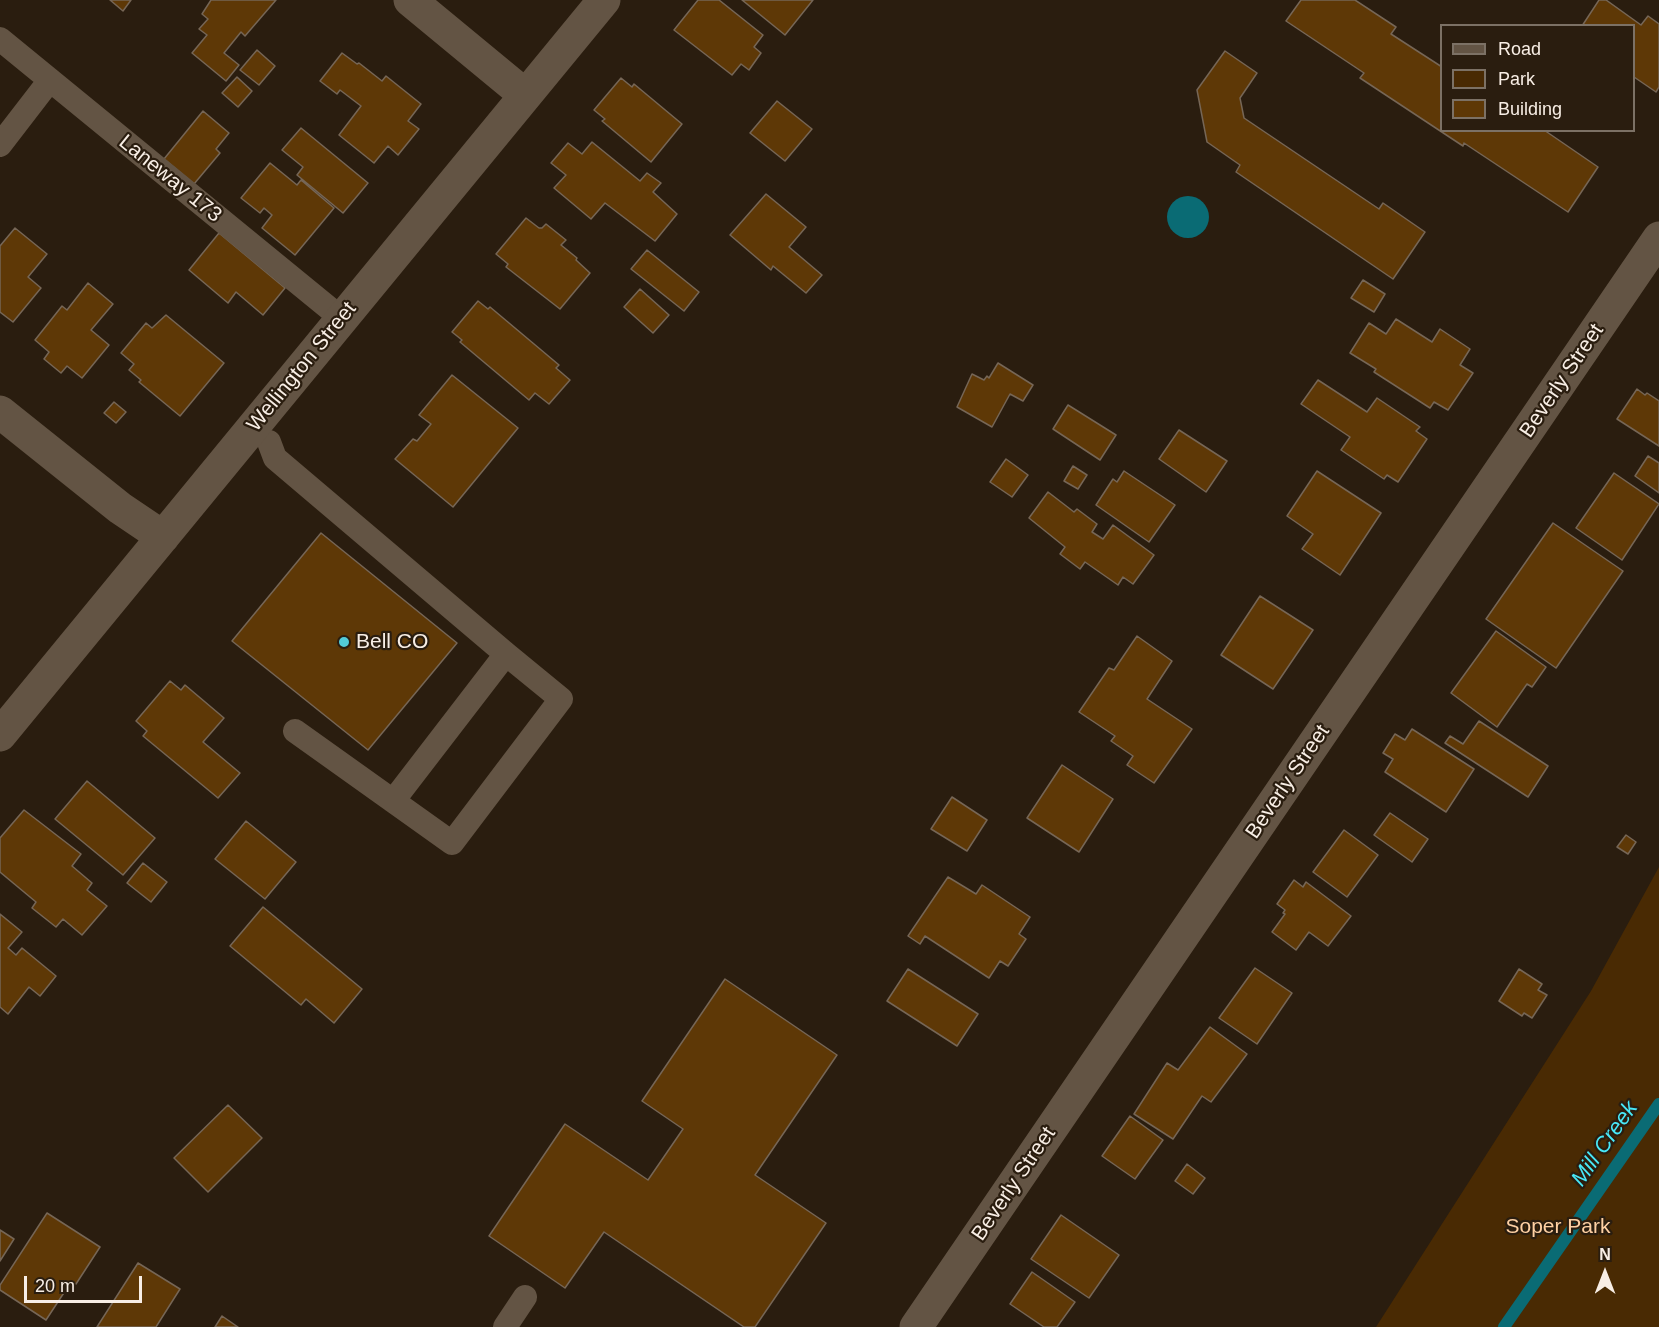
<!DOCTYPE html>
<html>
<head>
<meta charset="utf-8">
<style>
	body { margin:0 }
	#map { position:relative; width:1659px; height:1327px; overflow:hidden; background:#2a1d0f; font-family:Arial,sans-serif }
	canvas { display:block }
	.legend { position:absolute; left:1440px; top:24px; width:195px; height:108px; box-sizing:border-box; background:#2a1d0f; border:2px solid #7c7165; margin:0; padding:8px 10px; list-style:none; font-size:18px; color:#f8eee5 }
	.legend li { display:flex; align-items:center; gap:12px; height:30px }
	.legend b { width:30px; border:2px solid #7c7165 }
	.north { position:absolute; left:1575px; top:1243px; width:60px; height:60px; -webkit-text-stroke:4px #2a1d0f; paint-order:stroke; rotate:0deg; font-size:16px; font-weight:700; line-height:24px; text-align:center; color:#f8eee5 }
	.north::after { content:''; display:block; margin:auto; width:21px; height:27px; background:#f8eee5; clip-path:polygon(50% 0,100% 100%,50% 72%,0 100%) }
	.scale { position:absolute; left:24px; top:1276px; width:118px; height:27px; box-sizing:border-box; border:3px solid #f8eee5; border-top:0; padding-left:8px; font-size:18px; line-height:21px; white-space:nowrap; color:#f8eee5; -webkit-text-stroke:4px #2a1d0f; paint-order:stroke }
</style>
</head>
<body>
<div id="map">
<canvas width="1659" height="1327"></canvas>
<ul class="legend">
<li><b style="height:8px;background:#635444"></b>Road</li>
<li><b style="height:16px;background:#492a03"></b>Park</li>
<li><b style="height:16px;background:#5e3806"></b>Building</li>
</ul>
<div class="north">N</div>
<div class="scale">20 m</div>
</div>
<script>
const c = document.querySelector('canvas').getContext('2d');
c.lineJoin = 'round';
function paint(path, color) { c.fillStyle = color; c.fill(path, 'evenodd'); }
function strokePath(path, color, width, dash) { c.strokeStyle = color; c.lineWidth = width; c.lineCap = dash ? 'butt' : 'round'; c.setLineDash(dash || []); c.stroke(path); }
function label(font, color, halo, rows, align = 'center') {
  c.font = font + ' Arial,sans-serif'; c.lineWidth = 4.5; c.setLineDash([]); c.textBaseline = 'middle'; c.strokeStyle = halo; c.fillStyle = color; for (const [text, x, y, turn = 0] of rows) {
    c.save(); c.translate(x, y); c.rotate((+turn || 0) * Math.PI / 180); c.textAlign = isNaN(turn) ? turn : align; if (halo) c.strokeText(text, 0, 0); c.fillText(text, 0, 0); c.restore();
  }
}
paint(new Path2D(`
	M 1659,867 L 1659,1327 L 1376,1327 L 1591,991 Z`), '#492a03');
paint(new Path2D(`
	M1167 217a21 21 0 1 1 42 0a21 21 0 1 1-42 0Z`), '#0a6b74');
strokePath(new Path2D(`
	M 1504,1327 L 1659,1104`), '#0a6b74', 12);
const building = new Path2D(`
	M 110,0 L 131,0 L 123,11 Z
	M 211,0 L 276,0 L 245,36 L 241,32 L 224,53 L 239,65 L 226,81 L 192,53 L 207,35 L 199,29 L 208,19 L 202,14 Z
	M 698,0 L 719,0 L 763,35 L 754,47 L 761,53 L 749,70 L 741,64 L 732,75 L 674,30 Z
	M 742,0 L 813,0 L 785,35 Z
	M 1301,0 L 1355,0 L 1396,27 L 1391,34 L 1442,67 L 1442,130 L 1544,130 L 1598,167 L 1568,212 L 1464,143 L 1463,146 L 1360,78 L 1364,73 L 1286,21 Z
	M 1599,0 L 1606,0 L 1641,25 L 1648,16 L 1659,24 L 1659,87 L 1656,92 L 1634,77 L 1634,26 L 1582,26 Z
	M 257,50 L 275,66 L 259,85 L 240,70 Z
	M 1225,51 L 1257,73 L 1240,98 L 1244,118 L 1379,209 L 1383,203 L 1425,232 L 1393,279 L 1236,172 L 1240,165 L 1207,142 L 1197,90 Z
	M 342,53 L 357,64 L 359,63 L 382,81 L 386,76 L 421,104 L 408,121 L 419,129 L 398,155 L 388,146 L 374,163 L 339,135 L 361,106 L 340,90 L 337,94 L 320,81 Z
	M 237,77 L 252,91 L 238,107 L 222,93 Z
	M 621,78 L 632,87 L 634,84 L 682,124 L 651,162 L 602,121 L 605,119 L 594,110 Z
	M 777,101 L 812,129 L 785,161 L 750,133 Z
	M 203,111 L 229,133 L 216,149 L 220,153 L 194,184 L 164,159 Z
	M 301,128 L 368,183 L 343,213 L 297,175 L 303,167 L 282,150 Z
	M 592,142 L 640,181 L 647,173 L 661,183 L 653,192 L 677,214 L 655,241 L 605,203 L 591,219 L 554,188 L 566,175 L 551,163 L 568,143 L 582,154 Z
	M 270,163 L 297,185 L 301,180 L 334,208 L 295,255 L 262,228 L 272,215 L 264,208 L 260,213 L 241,198 Z
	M 766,194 L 806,227 L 789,247 L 822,275 L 806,293 L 773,266 L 771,270 L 730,235 Z
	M 526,218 L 539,228 L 542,228 L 546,224 L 566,240 L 561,245 L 577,258 L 576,260 L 590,273 L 560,309 L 506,267 L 508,264 L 496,254 Z
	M 15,228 L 47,254 L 28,277 L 41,288 L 13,322 L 0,312 L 0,246 Z
	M 219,233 L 285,288 L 263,315 L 236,292 L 228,303 L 189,270 Z
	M 647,250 L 699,292 L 684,311 L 631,269 Z
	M 1363,280 L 1385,294 L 1374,312 L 1351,298 Z
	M 88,283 L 113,304 L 91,330 L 109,345 L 82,378 L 67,366 L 61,373 L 44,359 L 49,352 L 35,340 L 62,306 L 67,310 Z
	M 640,289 L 669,315 L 653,333 L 624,307 Z
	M 478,301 L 488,309 L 490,307 L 559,365 L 556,368 L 570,380 L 549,404 L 535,393 L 529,400 L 460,342 L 462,340 L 452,332 Z
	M 166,315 L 224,363 L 180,416 L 139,382 L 141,380 L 129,370 L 134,364 L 121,353 L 146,323 L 152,328 Z
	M 1396,319 L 1432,342 L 1440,329 L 1470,349 L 1460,365 L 1473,373 L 1448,410 L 1434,402 L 1430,408 L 1374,372 L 1376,369 L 1350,353 L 1369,323 L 1386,334 Z
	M 998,363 L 1033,385 L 1023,401 L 1010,394 L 992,427 L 957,407 L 972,374 L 984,380 L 987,376 L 989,378 Z
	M 452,375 L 518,428 L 453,507 L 395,459 L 413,439 L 417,441 L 431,424 L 419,415 Z
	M 1318,380 L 1367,412 L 1377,398 L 1420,427 L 1416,431 L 1427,439 L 1398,482 L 1387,475 L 1384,479 L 1341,450 L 1350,437 L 1301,404 Z
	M 1637,389 L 1645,395 L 1647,393 L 1659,401 L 1659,446 L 1617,419 Z
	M 114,402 L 126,412 L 116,423 L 104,413 Z
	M 1068,405 L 1116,435 L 1100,460 L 1053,429 Z
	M 1179,430 L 1227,461 L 1206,492 L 1159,459 Z
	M 1648,456 L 1659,463 L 1659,493 L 1635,476 Z
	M 1006,459 L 1028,475 L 1012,497 L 990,482 Z
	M 1073,466 L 1087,475 L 1078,489 L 1064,481 Z
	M 1124,471 L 1175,505 L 1149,542 L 1096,505 L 1113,479 L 1117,482 Z
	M 1317,471 L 1381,513 L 1340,575 L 1302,549 L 1313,534 L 1287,516 Z
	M 1614,473 L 1659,504 L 1622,560 L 1576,528 Z
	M 1048,492 L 1074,512 L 1077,509 L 1097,524 L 1092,532 L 1103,539 L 1113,525 L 1154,555 L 1133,584 L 1123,577 L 1118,585 L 1085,562 L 1080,569 L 1060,554 L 1065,547 L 1029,518 Z
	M 1553,523 L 1623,571 L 1556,668 L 1486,619 Z
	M 321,533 L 457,643 L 368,750 L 232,641 Z
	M 1260,596 L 1313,630 L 1273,689 L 1221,655 Z
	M 1496,631 L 1546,667 L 1532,687 L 1527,684 L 1497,727 L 1451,693 Z
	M 1137,636 L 1172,661 L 1147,699 L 1192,729 L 1154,783 L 1127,765 L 1133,756 L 1111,741 L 1115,736 L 1079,712 L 1109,668 L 1114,670 Z
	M 170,681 L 181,690 L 185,685 L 224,718 L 203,742 L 240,773 L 218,798 L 143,736 L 147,731 L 136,721 Z
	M 1479,721 L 1548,766 L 1528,797 L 1445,743 L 1450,736 L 1463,744 Z
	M 1412,729 L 1474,769 L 1446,812 L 1385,772 L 1393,759 L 1383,753 L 1395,734 L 1405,740 Z
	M 1062,765 L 1113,799 L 1079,852 L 1027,818 Z
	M 87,781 L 155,838 L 123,875 L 55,819 Z
	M 952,797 L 987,820 L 967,851 L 931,829 Z
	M 24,810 L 81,854 L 72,866 L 92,883 L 87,890 L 107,906 L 82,935 L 63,919 L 56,927 L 32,908 L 36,902 L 0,872 L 0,838 Z
	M 1390,813 L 1428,839 L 1412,862 L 1374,835 Z
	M 246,821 L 296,862 L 265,899 L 215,859 Z
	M 1344,830 L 1378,855 L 1347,897 L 1313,872 Z
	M 1626,835 L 1636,842 L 1628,854 L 1617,847 Z
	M 143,863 L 167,882 L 151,902 L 127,883 Z
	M 948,877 L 976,894 L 982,885 L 1030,917 L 1019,934 L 1026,939 L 1008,966 L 1000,961 L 989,978 L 925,936 L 920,944 L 908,936 Z
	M 1294,880 L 1303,887 L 1306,882 L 1351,916 L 1328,946 L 1309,932 L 1296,950 L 1272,932 L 1285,914 L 1283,913 L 1285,910 L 1277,904 Z
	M 263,907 L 362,989 L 334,1023 L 306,999 L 301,1005 L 230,946 Z
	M 0,914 L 22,932 L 8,948 L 16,955 L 22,948 L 56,976 L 40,996 L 29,987 L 8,1014 L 0,1007 Z
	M 1255,968 L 1292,993 L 1257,1044 L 1219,1018 Z
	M 908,969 L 978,1014 L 957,1046 L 887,1001 Z
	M 1519,969 L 1542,984 L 1538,990 L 1547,995 L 1532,1018 L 1524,1013 L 1522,1016 L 1499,1001 Z
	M 725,979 L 837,1055 L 755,1175 L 826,1223 L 755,1327 L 744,1327 L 604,1232 L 565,1288 L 489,1236 L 565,1124 L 648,1180 L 683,1129 L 642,1101 Z
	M 1210,1027 L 1247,1054 L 1211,1102 L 1202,1096 L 1173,1139 L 1134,1114 L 1167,1063 L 1178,1070 Z
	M 228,1105 L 262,1138 L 208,1192 L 174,1158 Z
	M 1130,1116 L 1163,1140 L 1135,1179 L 1102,1156 Z
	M 1187,1164 L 1205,1178 L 1193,1194 L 1175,1181 Z
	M 47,1213 L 100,1247 L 76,1284 L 71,1282 L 46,1320 L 0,1290 L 0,1285 Z
	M 1061,1215 L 1119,1255 L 1089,1298 L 1031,1259 Z
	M 0,1230 L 14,1239 L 0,1261 Z
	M 138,1263 L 180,1289 L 156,1327 L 97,1327 Z
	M 1032,1272 L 1075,1302 L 1057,1327 L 1044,1327 L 1010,1304 Z
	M 222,1316 L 238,1327 L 215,1327 Z`);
paint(building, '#5e3806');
strokePath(building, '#766656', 1.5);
strokePath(new Path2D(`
	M 0,39 L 341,318
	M 0,145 L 50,80
	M 269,442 L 275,458 L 506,654 L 561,699 L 452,843 L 295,731
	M 393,801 L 506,654
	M 505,1327 L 525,1297`), '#635444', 24);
strokePath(new Path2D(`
	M 410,0 L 525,95
	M 0,412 L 120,508 L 163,537
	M 0,735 L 604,0`), '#635444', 33);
strokePath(new Path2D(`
	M 916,1327 L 1659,238`), '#635444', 33);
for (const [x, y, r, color] of [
	[344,642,6,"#52cbd8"]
]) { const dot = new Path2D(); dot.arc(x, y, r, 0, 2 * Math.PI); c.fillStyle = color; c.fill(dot); strokePath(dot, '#2a1d0f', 2); }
label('21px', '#f8eee5', '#2a1d0f', [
	["Laneway 173",170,179,39],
	["Wellington Street",302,367,-51],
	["Beverly Street",1562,381,-56],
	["Beverly Street",1288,782,-56],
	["Beverly Street",1014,1184,-56]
]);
label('21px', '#f8eee5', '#2a1d0f', [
	["Bell CO",356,642]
], 'left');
label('21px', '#fed0a3', '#2a1d0f', [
	["Soper Park",1558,1227]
]);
label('italic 22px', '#48e8f8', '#2a1d0f', [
	["Mill Creek",1605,1144,-55]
]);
</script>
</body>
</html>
